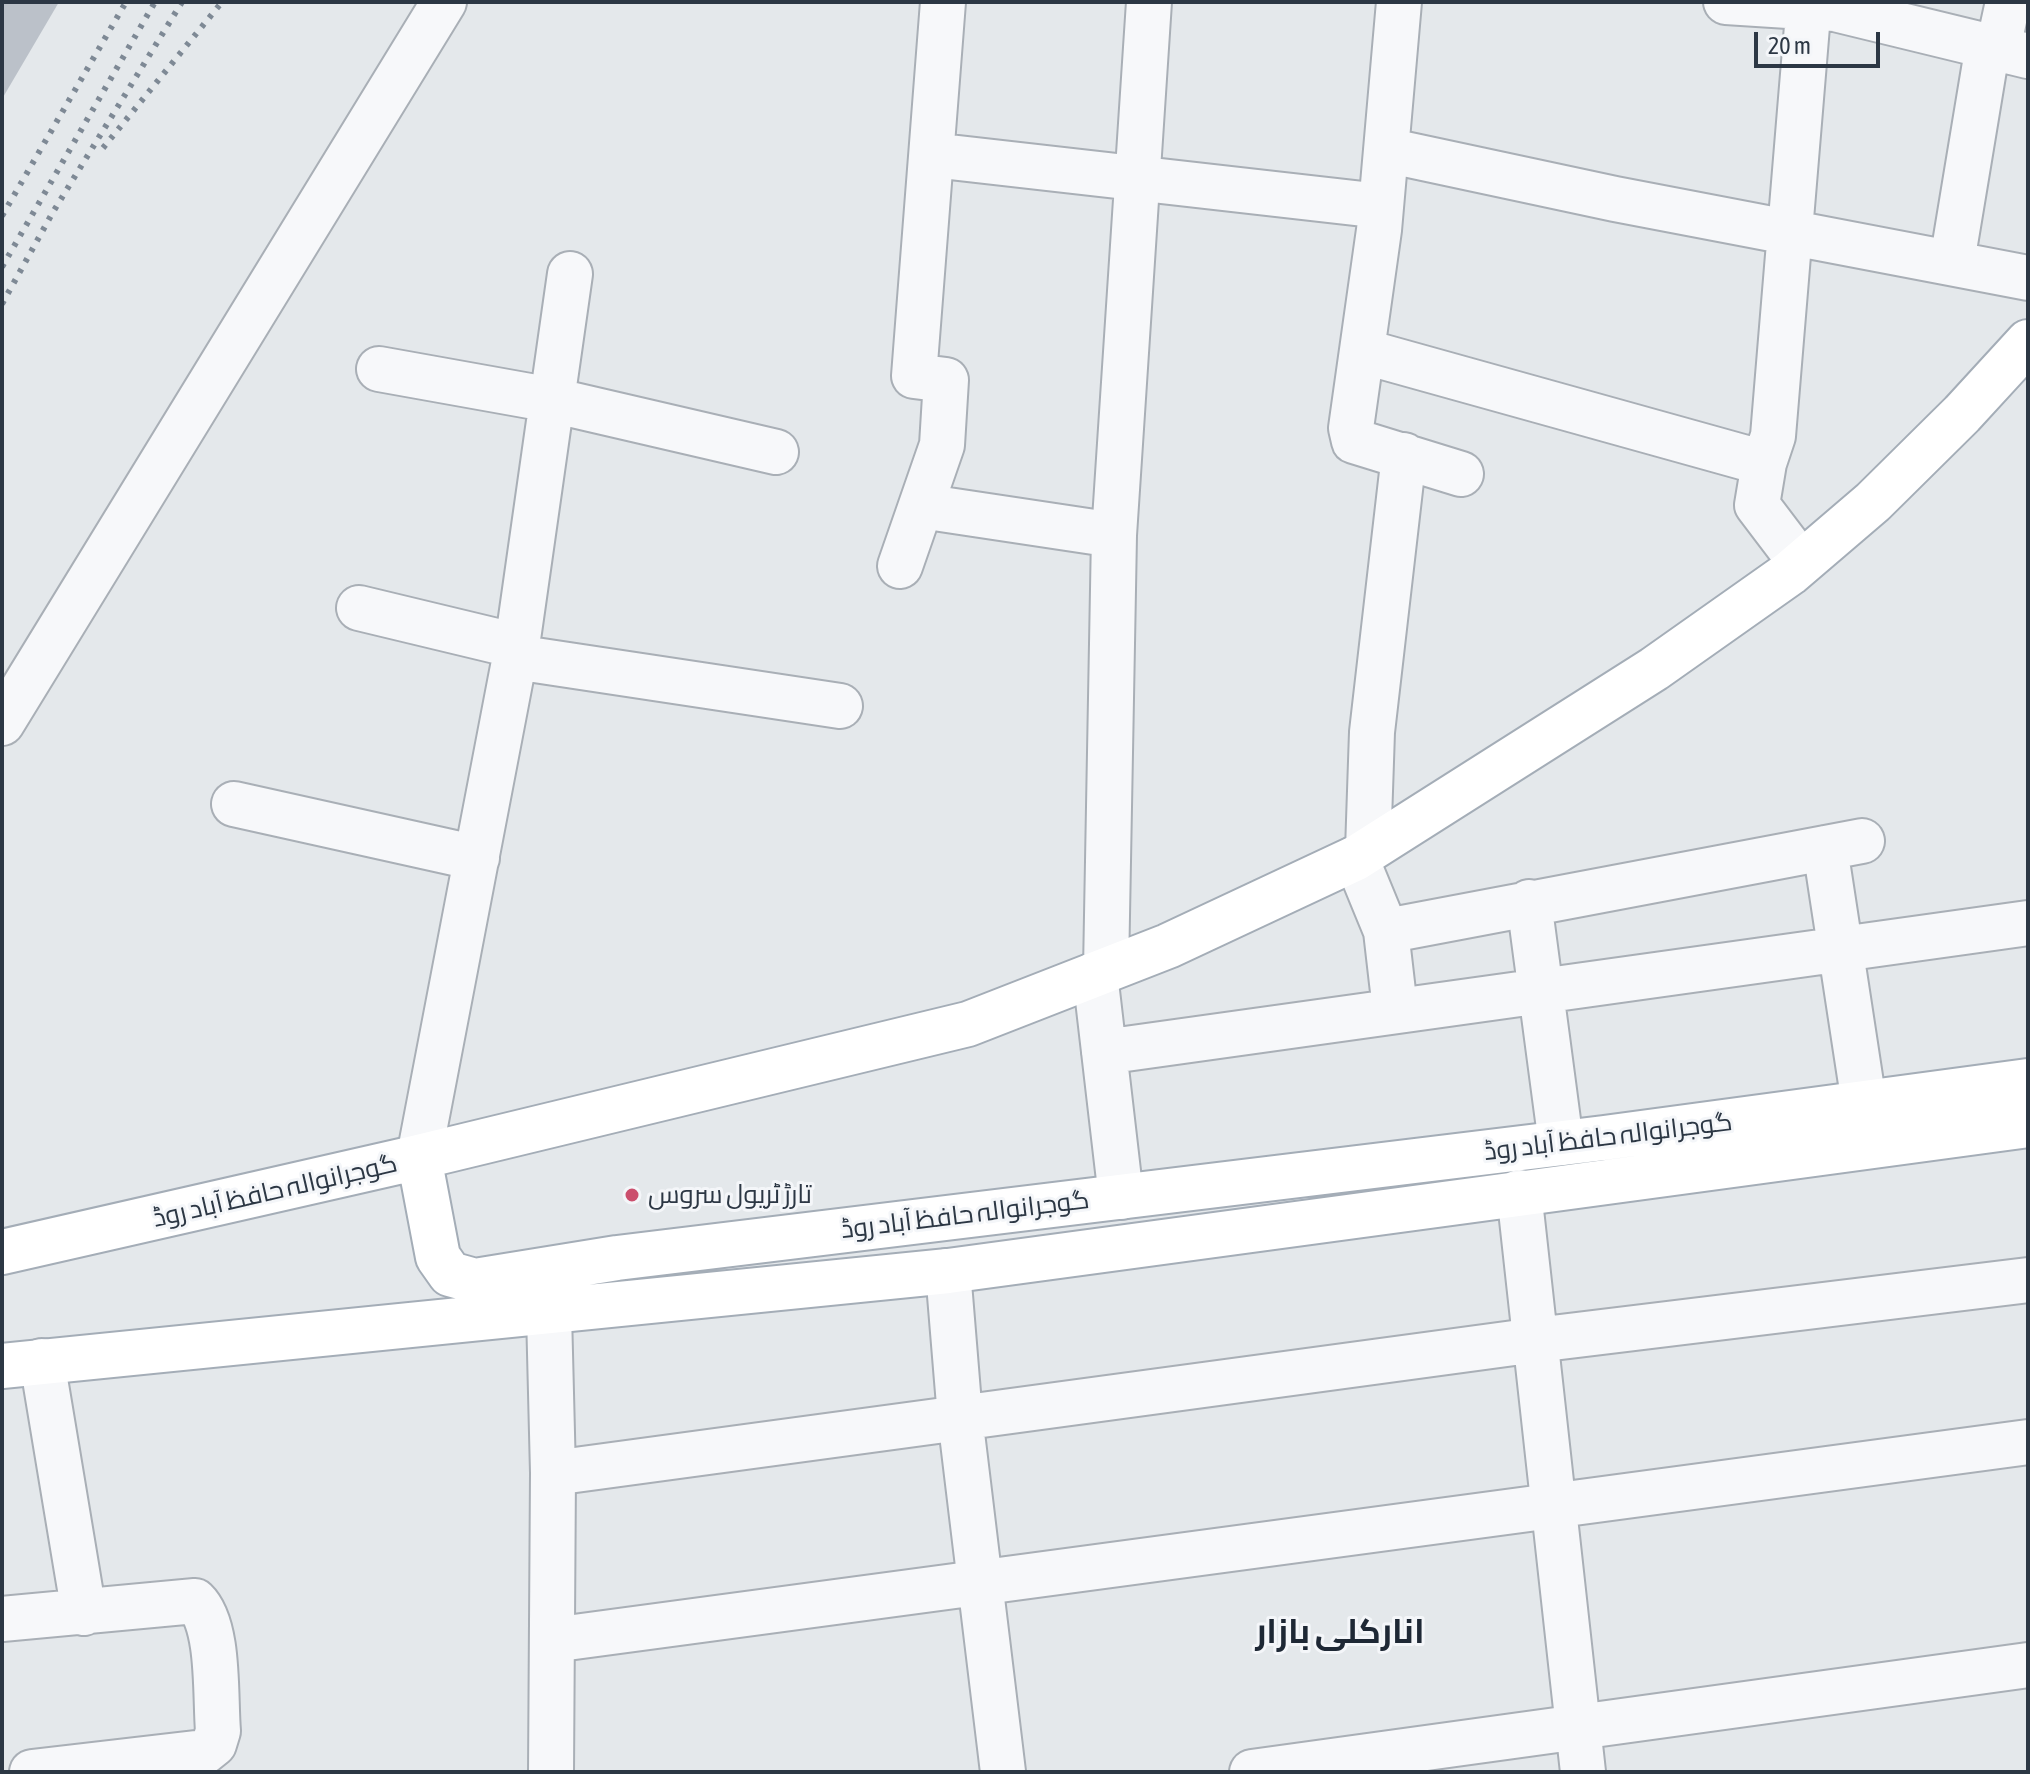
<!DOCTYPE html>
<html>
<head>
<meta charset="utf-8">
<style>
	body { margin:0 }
	#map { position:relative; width:2030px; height:1774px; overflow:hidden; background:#e4e8eb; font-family:"Asap Condensed",sans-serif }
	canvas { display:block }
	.frame { position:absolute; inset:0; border:4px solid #2c3744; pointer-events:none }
	.scale { position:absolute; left:1754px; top:32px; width:126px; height:36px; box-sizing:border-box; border:4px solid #2c3744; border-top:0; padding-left:10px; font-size:24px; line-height:28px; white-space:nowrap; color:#2c3744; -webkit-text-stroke:6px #f4f6f9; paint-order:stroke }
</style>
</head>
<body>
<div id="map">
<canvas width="2030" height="1774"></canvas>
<div class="frame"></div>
<div class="scale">20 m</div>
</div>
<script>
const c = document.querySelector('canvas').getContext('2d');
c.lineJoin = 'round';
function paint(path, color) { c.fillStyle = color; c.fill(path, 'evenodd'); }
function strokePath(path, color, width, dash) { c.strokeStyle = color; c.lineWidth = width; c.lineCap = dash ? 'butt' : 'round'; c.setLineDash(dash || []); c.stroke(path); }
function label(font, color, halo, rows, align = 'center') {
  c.font = font + ' "Asap Condensed",Cairo,sans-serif'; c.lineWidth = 6; c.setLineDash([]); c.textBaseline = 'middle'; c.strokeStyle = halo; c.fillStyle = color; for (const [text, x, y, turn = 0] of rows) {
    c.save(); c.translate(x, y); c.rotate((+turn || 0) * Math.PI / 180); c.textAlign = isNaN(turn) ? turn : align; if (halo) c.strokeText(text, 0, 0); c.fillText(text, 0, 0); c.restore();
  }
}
paint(new Path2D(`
	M 2,2 L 59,2 L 2,99 Z`), '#bbc1c9');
const minor = new Path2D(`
	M 1399,2 L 1379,230 L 1351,428 L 1354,441 L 1461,474
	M 1726,2 L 1835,9 L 2028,56
	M 1998,48 L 2008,2
	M 1386,150 L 1615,199 L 2028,278
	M 932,155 L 1381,206
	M 1952,262 L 1988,45
	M 1362,351 L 1764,463
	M 379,369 L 552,400 L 776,452
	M 921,506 L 1114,535
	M 1801,563 L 1757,505 L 1764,463 L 1773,436 L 1809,2
	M 900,566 L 942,445 L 946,380 L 914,376 L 943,2
	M 359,608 L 517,646
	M 515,657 L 840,706
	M 2,723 L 444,2
	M 234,804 L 477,858
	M 1825,848 L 1864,1103
	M 1368,850 L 1372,732 L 1404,455
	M 1356,858 L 1386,931 L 1395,1009
	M 1529,902 L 1561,1143
	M 1386,931 L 1862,841
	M 1106,970 L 1114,535 L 1149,2
	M 1095,974 L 1121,1197
	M 1104,1052 L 2028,923
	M 419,1157 L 517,646 L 570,274
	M 1519,1192 L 1583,1772
	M 948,1271 L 960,1417 L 1003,1772
	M 549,1313 L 553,1473 L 551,1772
	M 42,1361 L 84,1613
	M 553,1473 L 1536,1340 L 2028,1280
	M 2,1619 L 195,1601 C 220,1625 215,1695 218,1731 L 214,1744 L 204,1752 L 32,1772
	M 552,1640 L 2028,1442
	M 1252,1772 L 2028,1665`);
const major = new Path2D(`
	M 419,1157 L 968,1024 L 1168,946 L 1356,858 L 1654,669 L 1790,573 L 1873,502 L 1962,414 L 2028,342
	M 2,1252 L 419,1157 L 438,1257 L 450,1274 L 475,1281 L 617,1258 L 1604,1138 L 2028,1081
	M 2,1366 L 948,1271 L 2028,1125`);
strokePath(minor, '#a9afb6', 48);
strokePath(major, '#a4adb7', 48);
strokePath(minor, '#f7f8fa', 44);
strokePath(major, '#fff', 44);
strokePath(new Path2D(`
	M 103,148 L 222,2
	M 2,216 L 126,2
	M 2,267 L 155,2
	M 2,304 L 53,212 L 182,2`), '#7e8995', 6, [4, 8]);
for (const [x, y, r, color] of [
	[632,1195,8,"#cb4f6d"]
]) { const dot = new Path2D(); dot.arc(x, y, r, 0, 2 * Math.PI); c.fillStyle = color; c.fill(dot); strokePath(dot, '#f4f6f9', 3); }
label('26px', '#2c3744', '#f4f6f9', [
	["گوجرانوالہ حافظ آباد روڈ",1608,1137,-7],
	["گوجرانوالہ حافظ آباد روڈ",275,1191,-13],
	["گوجرانوالہ حافظ آباد روڈ",965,1215,-7]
]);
label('26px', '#2c3744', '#f4f6f9', [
	["تارڑ ٹریول سروس",648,1195]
], 'left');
label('bold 34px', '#1e2835', '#f4f6f9', [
	["انارکلی بازار",1340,1632]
]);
</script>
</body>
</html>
